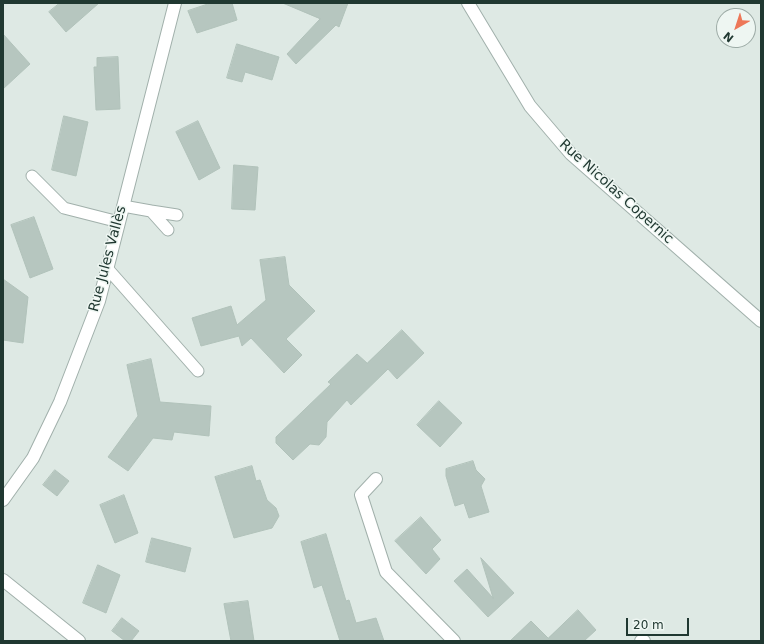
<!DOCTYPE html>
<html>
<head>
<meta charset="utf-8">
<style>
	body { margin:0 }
	#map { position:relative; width:764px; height:644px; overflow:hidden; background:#dee9e4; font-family:"DejaVu Sans",sans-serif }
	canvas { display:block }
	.frame { position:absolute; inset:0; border:4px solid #203831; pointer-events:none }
	.north { position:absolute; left:716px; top:8px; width:40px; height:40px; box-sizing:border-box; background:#eef6f2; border:1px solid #9caaa5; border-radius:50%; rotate:219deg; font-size:11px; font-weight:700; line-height:16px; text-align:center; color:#203831 }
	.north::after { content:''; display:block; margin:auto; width:14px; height:18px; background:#ed7758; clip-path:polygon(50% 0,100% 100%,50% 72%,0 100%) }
	.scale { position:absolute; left:626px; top:618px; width:63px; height:18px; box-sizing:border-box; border:2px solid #203831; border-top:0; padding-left:5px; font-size:12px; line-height:14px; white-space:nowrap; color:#203831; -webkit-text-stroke:3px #eef6f2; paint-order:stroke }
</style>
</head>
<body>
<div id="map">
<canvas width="764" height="644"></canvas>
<div class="frame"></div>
<div class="north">N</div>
<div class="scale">20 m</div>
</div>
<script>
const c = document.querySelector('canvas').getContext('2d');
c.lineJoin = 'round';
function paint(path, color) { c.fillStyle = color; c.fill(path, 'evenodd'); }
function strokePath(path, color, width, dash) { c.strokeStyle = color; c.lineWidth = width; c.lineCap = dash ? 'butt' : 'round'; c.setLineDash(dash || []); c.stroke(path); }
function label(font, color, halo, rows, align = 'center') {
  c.font = font + ' "DejaVu Sans",sans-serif'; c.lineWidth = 3; c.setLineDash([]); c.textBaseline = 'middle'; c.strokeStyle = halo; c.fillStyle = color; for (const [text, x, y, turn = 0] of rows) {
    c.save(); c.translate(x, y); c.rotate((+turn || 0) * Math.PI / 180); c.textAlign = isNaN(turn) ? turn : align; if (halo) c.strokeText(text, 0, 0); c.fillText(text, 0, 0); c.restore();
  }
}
const building = new Path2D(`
	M 60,3 L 99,3 L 66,32 L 49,12 Z
	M 211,3 L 232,3 L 237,20 L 197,33 L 188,11 Z
	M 283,3 L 348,3 L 339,27 L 336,25 L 296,64 L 287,54 L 320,19 Z
	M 3,34 L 30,64 L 3,89 Z
	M 237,44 L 279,57 L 272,80 L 245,72 L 242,82 L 227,78 Z
	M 118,57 L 120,109 L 96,110 L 94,67 L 97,67 L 97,58 Z
	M 64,116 L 88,122 L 76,176 L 52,170 Z
	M 198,121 L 220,168 L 199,180 L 176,132 Z
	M 234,165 L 258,167 L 255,210 L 232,209 Z
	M 34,217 L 53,269 L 30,278 L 11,225 Z
	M 285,257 L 289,285 L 315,311 L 286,339 L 302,355 L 284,373 L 251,338 L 242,346 L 239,336 L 201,346 L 192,318 L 231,306 L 237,325 L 266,300 L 260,260 Z
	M 3,279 L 28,297 L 23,343 L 3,340 Z
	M 402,330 L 424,353 L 397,379 L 388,369 L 351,405 L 347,400 L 327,422 L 326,437 L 319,445 L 310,444 L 293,460 L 276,443 L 276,437 L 331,384 L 328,382 L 357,354 L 367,363 Z
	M 151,359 L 160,402 L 211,406 L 209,436 L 174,432 L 172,440 L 153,438 L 128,471 L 108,457 L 138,416 L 127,365 Z
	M 439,401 L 462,423 L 440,447 L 417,425 Z
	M 473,461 L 476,470 L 485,479 L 481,486 L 489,512 L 469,518 L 464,503 L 455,506 L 446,476 L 446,469 Z
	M 252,466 L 256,481 L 260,480 L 267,500 L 276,508 L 279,516 L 272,528 L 234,538 L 215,477 Z
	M 55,470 L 69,481 L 57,496 L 43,485 Z
	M 124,495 L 138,533 L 115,543 L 100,505 Z
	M 421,517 L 441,540 L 432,549 L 440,559 L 426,574 L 395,541 Z
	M 326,534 L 346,601 L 349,600 L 356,623 L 376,618 L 384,641 L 340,641 L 322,585 L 314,588 L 301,542 Z
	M 152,538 L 191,548 L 185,572 L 146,562 Z
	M 481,558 L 514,593 L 488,617 L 454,581 L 467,569 L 493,598 Z
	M 98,565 L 120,575 L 106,613 L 83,603 Z
	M 248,601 L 254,641 L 231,641 L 224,604 Z
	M 578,610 L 596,630 L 584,641 L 510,641 L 531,621 L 548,638 Z
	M 122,618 L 139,631 L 131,641 L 125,641 L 112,631 Z`);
paint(building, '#b6c6bf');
strokePath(building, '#b1c2ba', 1);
const lane = new Path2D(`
	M 32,176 L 64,208 L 119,222
	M 123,206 L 151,211 L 168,230
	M 151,211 L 177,215
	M 107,268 L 198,371`);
const street = new Path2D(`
	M 468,3 L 530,106 L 571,154 L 761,321
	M 376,479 L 361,495 L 386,572 L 454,641
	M 3,500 L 33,458 L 60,402 L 99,301 L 175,3
	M 3,580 L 79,641
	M 641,641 L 644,641`);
strokePath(lane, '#a1b0ab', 13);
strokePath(street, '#a1b0ab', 14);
strokePath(lane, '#fff', 11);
strokePath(street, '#fff', 12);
label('14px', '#203831', '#eef6f2', [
	["Rue Nicolas Copernic",616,192,42],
	["Rue Jules Vallès",108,259,-75]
]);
</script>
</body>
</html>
